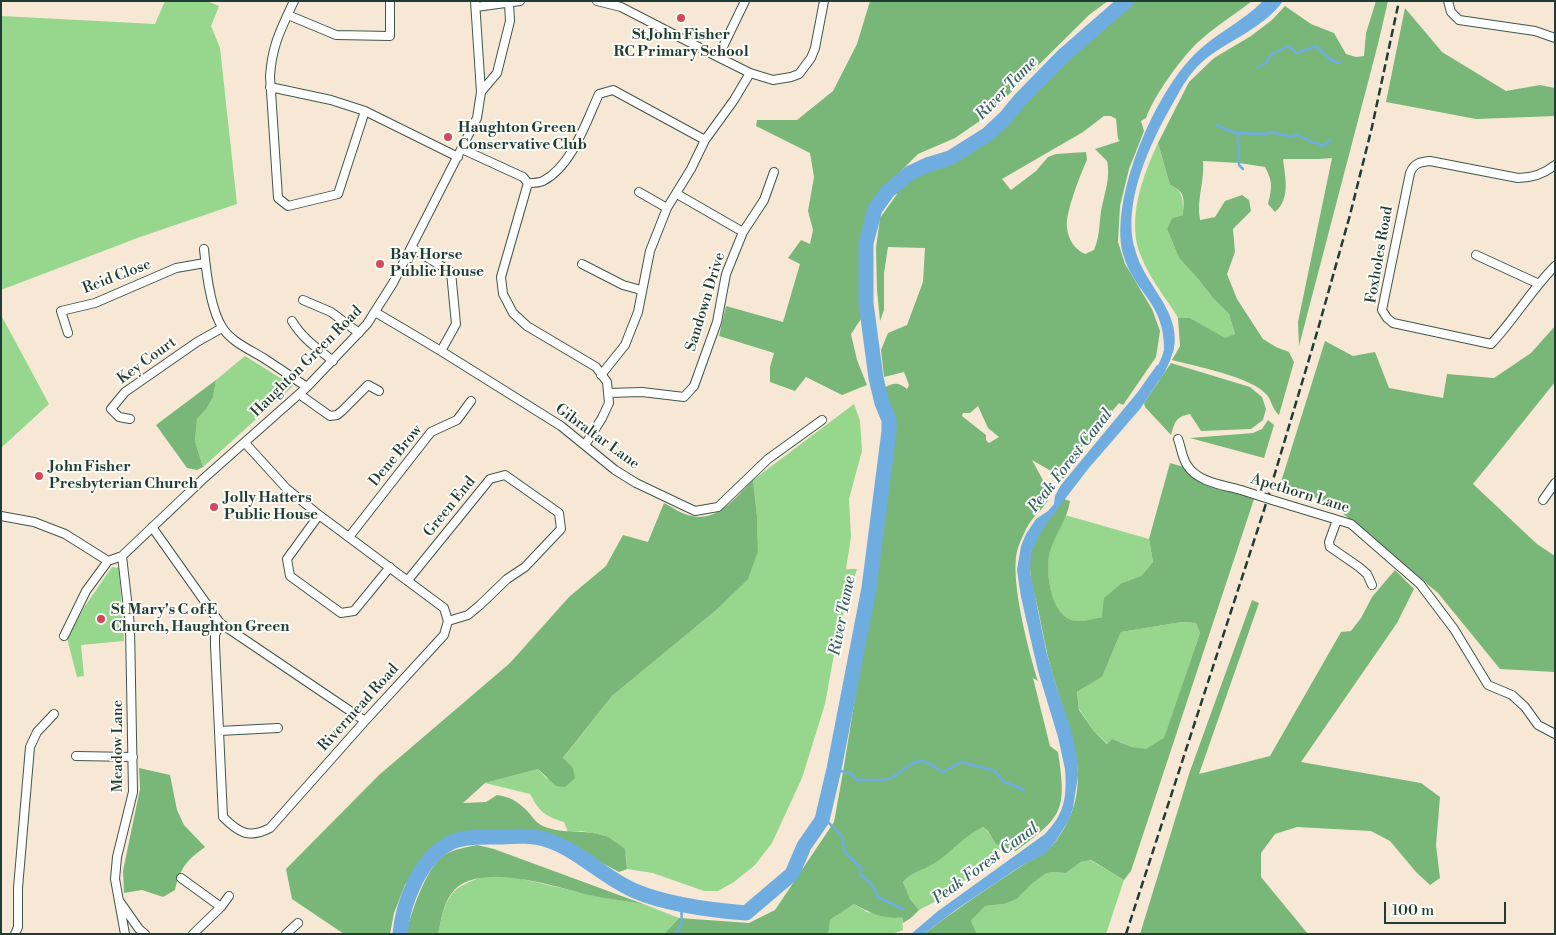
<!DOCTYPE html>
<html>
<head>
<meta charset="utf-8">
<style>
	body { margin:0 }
	#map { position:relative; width:1556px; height:935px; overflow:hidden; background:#f7e8d5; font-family:"Libre Bodoni",serif }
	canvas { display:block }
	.frame { position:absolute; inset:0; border:2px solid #1f3d34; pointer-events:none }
	.scale { position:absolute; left:1384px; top:902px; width:122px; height:22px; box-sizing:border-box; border:2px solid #1f3d34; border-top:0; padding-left:6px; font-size:15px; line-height:18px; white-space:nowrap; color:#1f3d34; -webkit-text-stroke:4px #fdfcf7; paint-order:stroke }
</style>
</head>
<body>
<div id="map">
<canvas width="1556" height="935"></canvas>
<div class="frame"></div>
<div class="scale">100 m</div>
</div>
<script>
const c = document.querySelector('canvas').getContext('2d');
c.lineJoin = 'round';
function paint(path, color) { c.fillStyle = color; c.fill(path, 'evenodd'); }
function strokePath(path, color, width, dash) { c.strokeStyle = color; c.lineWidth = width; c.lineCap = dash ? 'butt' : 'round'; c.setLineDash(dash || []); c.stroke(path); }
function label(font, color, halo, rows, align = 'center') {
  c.font = font + ' "Libre Bodoni",serif'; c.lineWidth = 4; c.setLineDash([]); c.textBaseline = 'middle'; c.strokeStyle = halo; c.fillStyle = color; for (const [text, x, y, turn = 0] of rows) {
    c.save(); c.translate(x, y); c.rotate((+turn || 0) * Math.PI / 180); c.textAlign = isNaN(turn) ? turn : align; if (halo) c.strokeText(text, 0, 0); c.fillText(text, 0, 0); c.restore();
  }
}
paint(new Path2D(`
	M 165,1 L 207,1 L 219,6 L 211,26 L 220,48 L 237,204 L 140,237 L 1,290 L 1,16 L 155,24 Z
	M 1158,143 L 1170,185 C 1184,191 1183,201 1183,215 L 1172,218 L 1167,229 L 1179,258 L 1199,280 L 1213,298 L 1229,314 L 1235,334 L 1225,339 L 1190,318 L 1178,318 C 1171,305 1164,298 1157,286 C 1149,274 1140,257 1137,244 C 1130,210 1144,173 1158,143 Z
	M 1,315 L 49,404 L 1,448 Z
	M 245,356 L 293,386 L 203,467 L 195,441 L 197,419 L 207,408 L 213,397 L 216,380 Z
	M 854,404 L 860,421 L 862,451 L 849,499 L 851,537 L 846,569 L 857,569 L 839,627 L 825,704 L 802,778 L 772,843 L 755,865 L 734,882 L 718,891 L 704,891 L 653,873 L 627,869 L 626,855 L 615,841 L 603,835 L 581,831 L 568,832 L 564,822 C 544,816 539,811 530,794 L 485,783 L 538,769 L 547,779 L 612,696 L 715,611 L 758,551 L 757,516 L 753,480 Z
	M 1065,515 L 1149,539 L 1153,562 L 1141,576 L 1122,583 L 1102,617 C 1093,619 1080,623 1071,620 C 1050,612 1046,573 1049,554 C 1051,540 1059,527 1065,515 Z
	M 112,567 L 119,568 L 124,641 L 81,645 L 84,676 L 77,677 L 67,638 L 85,606 Z
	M 1182,622 L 1196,623 L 1200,633 L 1164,739 L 1146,750 L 1132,747 L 1112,739 L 1108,744 L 1093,730 L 1079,709 L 1077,692 L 1102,677 L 1121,632 Z
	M 983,827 C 994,836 991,842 1005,847 L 946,896 L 919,910 L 910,899 L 903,882 L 910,874 L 932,864 L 954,848 L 969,833 Z
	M 1090,860 L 1124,880 L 1106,934 L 977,934 L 971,921 L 985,906 L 1004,904 L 1017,899 L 1034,882 L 1045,874 L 1051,872 L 1066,873 L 1081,862 Z
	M 485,876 L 509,876 L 591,895 L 646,905 L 679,918 L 664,934 L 438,934 C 446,897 448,888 485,876 Z
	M 854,904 L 867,912 L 902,917 L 903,930 L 892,934 L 827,934 L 829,929 L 830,920 Z`), '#96d68d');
paint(new Path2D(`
	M 870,1 L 1108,1 L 1089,15 L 987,116 L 955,138 L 918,154 L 879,193 L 883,197 L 875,209 L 870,223 L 866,243 L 867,310 L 851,334 L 857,360 L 867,385 L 842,395 L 806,377 L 795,391 L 770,382 L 770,367 L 774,353 L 719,336 L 726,306 L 783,322 L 800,264 L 788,258 L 801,240 L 810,244 L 813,230 L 808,211 L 814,177 L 810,153 L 756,126 L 757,120 L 797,120 L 833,91 L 857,44 Z
	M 1126,1 L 1252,1 C 1234,15 1213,28 1196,44 C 1179,61 1154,96 1146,118 L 1141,121 L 1144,131 L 1129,169 L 1120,206 L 1118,242 L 1125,264 L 1152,309 L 1160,331 L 1156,357 L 1123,405 L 1119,403 L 1067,465 L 1071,469 L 1062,480 L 1051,471 L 1032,460 L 1050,493 C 1048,506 1036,513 1029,524 C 1025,530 1022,538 1019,545 C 1007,572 1029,652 1038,681 L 1033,678 L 1050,746 L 1058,752 C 1067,811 1063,816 1016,851 L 996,844 L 988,831 L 983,827 C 963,836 952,853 933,864 C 921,871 913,871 903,882 L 910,899 L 919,910 L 911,918 L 903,923 L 902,917 C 885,920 868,912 854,904 L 830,920 L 829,930 L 827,934 L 664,934 L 679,918 L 749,923 L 775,910 L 834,822 L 843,772 L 882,532 L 876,532 L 882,476 L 889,431 L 889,420 L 879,391 C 891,384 896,380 907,389 L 909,385 L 904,372 L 884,377 L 881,350 L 888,333 L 907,325 L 923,282 L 925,248 L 888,247 L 884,273 L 884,310 L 880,321 L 877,290 L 876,248 L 880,218 L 897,194 L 888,191 L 910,173 L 927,165 L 950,158 L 988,134 L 1006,117 L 1020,100 L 1063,56 ZM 1104,116 L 1111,116 L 1116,119 L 1118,139 L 1120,141 L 1095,149 L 1107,161 C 1111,177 1104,195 1101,211 C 1099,226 1100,235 1094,250 L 1085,254 C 1074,249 1068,239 1067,227 C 1065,213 1081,173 1087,160 L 1086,152 L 1056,154 L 1048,157 L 1036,171 L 1011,190 L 1002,179 L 1083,132 ZM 978,406 L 988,428 L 999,437 L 989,443 L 986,440 L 986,435 L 962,416 L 963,413 L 970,413 Z
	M 1376,1 L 1388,1 L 1378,44 L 1299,346 L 1298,322 L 1332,158 L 1319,159 L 1283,159 C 1285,176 1291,199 1275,212 L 1268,204 C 1272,188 1273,182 1265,167 L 1239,163 L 1203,161 C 1205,181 1196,200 1200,220 L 1215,217 L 1225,201 L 1242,195 L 1249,200 L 1251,211 L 1233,229 L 1235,252 L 1227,274 L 1237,299 L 1263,339 L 1276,347 L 1289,352 L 1294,362 L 1279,415 C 1272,409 1272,401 1267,395 C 1252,377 1195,366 1172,360 L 1180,346 L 1178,318 L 1190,318 L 1225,338 L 1235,334 L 1229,314 L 1213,298 L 1199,280 L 1179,258 L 1167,229 L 1172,218 L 1183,215 C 1184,199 1186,192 1170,185 L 1158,143 L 1189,82 L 1214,58 L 1251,36 L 1272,20 L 1285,6 L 1311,24 L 1334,33 L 1346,54 L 1356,57 L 1364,56 L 1366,33 Z
	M 1405,8 L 1442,52 L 1506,91 L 1540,85 L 1555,88 L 1555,116 L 1476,119 L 1386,102 Z
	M 1555,326 L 1555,382 L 1473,484 L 1537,544 L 1555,556 L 1555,672 L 1500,669 L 1438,593 L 1334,506 L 1281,482 L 1325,341 L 1353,356 L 1375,352 L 1389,388 L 1443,398 L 1447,374 L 1494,378 L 1531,353 Z
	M 1171,363 L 1250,387 L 1262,397 L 1266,409 L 1263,420 L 1251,429 L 1201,431 L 1190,414 C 1176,417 1175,421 1171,435 L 1145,407 L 1144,403 Z
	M 216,380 L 213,397 L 207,408 L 197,419 L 195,441 L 203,467 L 197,470 L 187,468 L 156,425 Z
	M 1268,420 L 1274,425 L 1264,458 L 1190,438 L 1253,433 L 1262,429 Z
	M 1170,463 L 1184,467 L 1211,485 L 1254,499 L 1131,871 L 1124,880 L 1091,860 L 1081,862 L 1066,873 L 1051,872 L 1045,874 L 1034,882 L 1017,899 L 1004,904 L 985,906 L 971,921 L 977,934 L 924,934 C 954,911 985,890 1017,869 C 1031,859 1045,856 1056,841 C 1097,786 1071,736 1054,679 C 1047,656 1043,633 1038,609 C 1034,592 1027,571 1031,553 C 1036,532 1052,516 1064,499 L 1070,501 C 1068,518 1055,534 1050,551 C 1045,570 1050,612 1071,620 C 1081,623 1092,619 1102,617 L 1104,598 L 1122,583 L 1141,576 L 1153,562 L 1149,539 ZM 1182,622 L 1196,623 L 1200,633 L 1164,738 L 1146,749 L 1132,747 L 1112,739 L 1107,744 L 1093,730 L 1079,710 L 1077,692 L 1102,677 L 1121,632 Z
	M 753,480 L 757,516 L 758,551 L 748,579 L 715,611 L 612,696 L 563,758 L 573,768 L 575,778 L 565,787 L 556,786 L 538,769 L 485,783 L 463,803 L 486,802 L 497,795 C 512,797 520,803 530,814 C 533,818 537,823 541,825 C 560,835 582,829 602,835 C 611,837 618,844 625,849 L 627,869 L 619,872 L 598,861 L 570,844 L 551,836 L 534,833 L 505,833 L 451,837 L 437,845 L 423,860 L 405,885 L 394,913 L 390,934 L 344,934 L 292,899 L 286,869 L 379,775 L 510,663 L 569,597 L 606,566 L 623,535 L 648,542 L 664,503 C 672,507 683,515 692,516 C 718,522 737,496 753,480 Z
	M 1395,570 L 1414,589 L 1397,623 L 1301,762 L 1421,783 L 1440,797 L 1436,845 L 1440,878 L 1430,885 L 1416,872 L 1390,841 L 1371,831 L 1297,827 L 1275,834 L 1261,853 L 1261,877 L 1308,934 L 1140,934 L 1189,774 L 1252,600 L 1259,603 L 1199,774 L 1270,756 L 1341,632 L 1351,631 L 1361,618 L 1372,597 Z
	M 139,768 L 170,775 L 177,810 L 184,825 L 205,847 C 187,860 180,868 175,890 L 163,897 L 142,890 L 124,893 L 123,871 L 140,789 Z
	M 477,845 L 494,849 L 646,905 C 627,901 608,899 589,895 C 555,887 476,859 451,894 C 443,905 441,921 438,934 L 406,934 C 411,913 427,864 446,854 C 455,849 467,847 477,845 Z`), '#78b778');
paint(new Path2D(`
	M 1263,1 L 1283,1 C 1262,30 1227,40 1202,62 C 1191,72 1184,83 1177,96 C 1153,137 1121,201 1135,249 C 1144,286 1184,312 1173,353 L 1168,353 L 1164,350 C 1165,302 1133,292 1123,254 C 1109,198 1156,90 1197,52 C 1217,33 1243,21 1263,1 Z
	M 1157,365 L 1163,366 L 1166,370 L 1140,409 L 1088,469 L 1049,520 L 1038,537 L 1031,553 L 1030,572 L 1046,650 L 1054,679 L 1071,730 L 1077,756 L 1078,776 L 1073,808 L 1069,820 L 1055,842 L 1046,853 L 1021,866 L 957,909 L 924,934 L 911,934 L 938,911 L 1045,834 C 1065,813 1067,797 1065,769 L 1058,737 L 1038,671 L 1021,597 L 1017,570 L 1021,546 L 1026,534 L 1036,519 L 1048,511 L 1054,504 L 1055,496 L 1061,485 L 1137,393 Z`), '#6fade1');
strokePath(new Path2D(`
	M 1258,67 L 1266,63 L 1271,55 L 1288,46 L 1297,53 L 1316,46 L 1332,61 L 1341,63
	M 1216,125 L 1235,133 L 1265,134 L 1270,132 L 1292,137 L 1295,134 L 1305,139 L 1308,138 L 1310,142 L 1316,143 L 1323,146 L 1330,140
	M 1238,133 L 1239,165 L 1243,169
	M 834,769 L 852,774 L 856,780 C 866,779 883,782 891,778 C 901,773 910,761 922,761 C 930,762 936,769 943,772 L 961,762 L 995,771 L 1003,781 L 1024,790
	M 822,820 L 829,823 L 842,836 L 845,852 L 861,868 L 860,875 C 871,880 873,887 878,897 L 903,909
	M 676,934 L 682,923 L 681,903`), '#6fade1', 2.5);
strokePath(new Path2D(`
	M 1157,376 C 1164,365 1169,355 1170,342`), '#6fade1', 9);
strokePath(new Path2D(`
	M 400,934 C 403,901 421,856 452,842 C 466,836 486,837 501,837 C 517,836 534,835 550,841 C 581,852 604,878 635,891 C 668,905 709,910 746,913 L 792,874 L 804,846 L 822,820 L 834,769 L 869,588 L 889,431 L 889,420 L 882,403 L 876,378 L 866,303 L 866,243 L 875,209 L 888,191 L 910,173 L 927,165 L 950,158 L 988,134 L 1006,117 L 1020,100 L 1063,56 L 1126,1`), '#6fade1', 15);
const street = new Path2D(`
	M 294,1 C 281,29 272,45 270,76 L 278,198 L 288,206 L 338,194 L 365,111
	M 597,1 L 621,7 L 718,57 L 750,73 L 773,80 L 791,77 L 799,74 L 811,58 L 815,48 L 824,1
	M 1448,1 L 1451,12 L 1459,20 L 1535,31 L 1555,38
	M 476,7 L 520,1
	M 288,15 L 336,35 L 390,36 L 390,1
	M 718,57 L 745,1
	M 270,87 L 331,100 L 365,111 L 458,157
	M 481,92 L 497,73 L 510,21 L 509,3
	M 462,149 L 523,177 L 528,183 L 501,277 L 503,294 L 513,313 L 527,326 L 596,367 L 607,382 L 609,403 L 602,418 L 585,445
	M 1555,165 C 1544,174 1532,178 1518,178 L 1430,161 C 1420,162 1414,163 1410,173 L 1382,310 L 1387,318 L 1393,323 L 1491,344 C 1514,320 1531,290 1555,266
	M 528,183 C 533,183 539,183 543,181 C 572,166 586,122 599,94 L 613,90 L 705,140
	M 639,192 L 667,208
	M 677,194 L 743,232
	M 412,248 L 451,272 L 456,324 L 441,351
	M 204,249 C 206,271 210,308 222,327 C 231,342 251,350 265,359 C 279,368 293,378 307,387
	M 1476,255 L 1539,284
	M 582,264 L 623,285 L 641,290
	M 303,300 L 331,312 L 359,333
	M 375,312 L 441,351 L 561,426 L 615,470 L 636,483 L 695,511 L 718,507 L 768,459 L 822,420
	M 292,321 C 302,338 317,348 333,361
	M 68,333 L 61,311 L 95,303 L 176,268 L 205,263
	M 601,375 L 625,345 L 638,312 L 650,251 L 667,208 L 691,169 L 705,140 L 734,100 L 750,73
	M 608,393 L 642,392 L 684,397 L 694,386 L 717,322 L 726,274 L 743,232 L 764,200 L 774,172
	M 299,394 L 330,416 L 337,415 L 342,411 L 368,385 L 379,391
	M 130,419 L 119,417 L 111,409 L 125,392 L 197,342 L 222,328
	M 1178,439 C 1181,447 1182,458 1187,465 C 1197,482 1223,485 1241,490
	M 1272,500 L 1351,524 L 1420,584 L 1454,629 L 1488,685 L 1512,695 L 1525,707 L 1538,725 L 1555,734
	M 1543,500 L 1555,483
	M 319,515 L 287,559 L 290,576 L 341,613 L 354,611 L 390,567
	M 1,516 L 34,522 L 65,534 L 108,561 L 122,556 L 202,480 L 307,387 L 367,324 L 393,283 L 477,118 L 481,92 L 475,1
	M 1337,520 L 1329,542 L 1330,547 L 1359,567 L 1367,574 L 1372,585
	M 152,527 L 220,623 L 365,721
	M 349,537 L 431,432 L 457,420 L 471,401
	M 122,556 L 130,626 L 133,792 L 117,857 L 115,879 L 125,934
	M 408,580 L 490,479 L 505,475 L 559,513 L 561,529 L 525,567 L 507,579 L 480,605 L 468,615 L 448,621
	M 220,623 L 215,635 L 215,645 L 223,817 C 239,833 249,839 270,828 L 365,721 L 444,635 L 448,621 L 444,608 L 319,515 L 286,488 L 245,443
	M 64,636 L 86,591 L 108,561
	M 219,731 L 278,728
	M 76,756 L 133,757
	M 181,878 L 221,907
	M 120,902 L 139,929 L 145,934
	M 15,934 L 18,927 L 18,888 L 30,747 L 37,732 L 54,714
	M 193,934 L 221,907 L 229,896
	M 286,934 L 298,923`);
strokePath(street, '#3f574c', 10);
strokePath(street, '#fff', 8);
strokePath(new Path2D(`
	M 1126,934 L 1264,510 L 1318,329 L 1350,215 L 1372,127 L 1399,1`), '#1f3d34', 2.5, [8, 4]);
const streetBridge = new Path2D(`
	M 1241,490 L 1272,500`);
strokePath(streetBridge, '#3f574c', 10, []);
strokePath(streetBridge, '#fff', 8);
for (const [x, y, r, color] of [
	[681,18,5,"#d1495b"],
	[448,137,5,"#d1495b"],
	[380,264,5,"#d1495b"],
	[39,476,5,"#d1495b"],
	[214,507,5,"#d1495b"],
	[101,619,5,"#d1495b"]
]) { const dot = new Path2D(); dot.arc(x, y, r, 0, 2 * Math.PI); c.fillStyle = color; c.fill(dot); strokePath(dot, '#fdfcf7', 2); }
label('bold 15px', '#1f3d34', '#fdfcf7', [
	["St John Fisher",681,35,"center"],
	["RC Primary School",681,52,"center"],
	["Haughton Green",458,128],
	["Conservative Club",458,145],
	["Bay Horse",390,255],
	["Public House",390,272],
	["John Fisher",49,467],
	["Presbyterian Church",49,484],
	["Jolly Hatters",224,498],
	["Public House",224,515],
	["St Mary's C of E",111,610],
	["Church, Haughton Green",111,627]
], 'left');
label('15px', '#1f3d34', '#fdfcf7', [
	["Foxholes Road",1380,255,-80],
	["Reid Close",117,277,-21],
	["Sandown Drive",706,302,-73],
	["Key Court",147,361,-36],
	["Haughton Green Road",307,362,-45],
	["Gibraltar Lane",597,437,36],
	["Dene Brow",396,456,-51],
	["Apethorn Lane",1300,494,17],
	["Green End",450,507,-51],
	["Rivermead Road",359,708,-48],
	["Meadow Lane",118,746,-90]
]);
label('italic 16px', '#375f68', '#fdfcf7', [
	["River Tame",1007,89,-46],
	["Peak Forest Canal",1071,461,-52],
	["River Tame",843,616,-79],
	["Peak Forest Canal",986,864,-36]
]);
</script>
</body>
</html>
